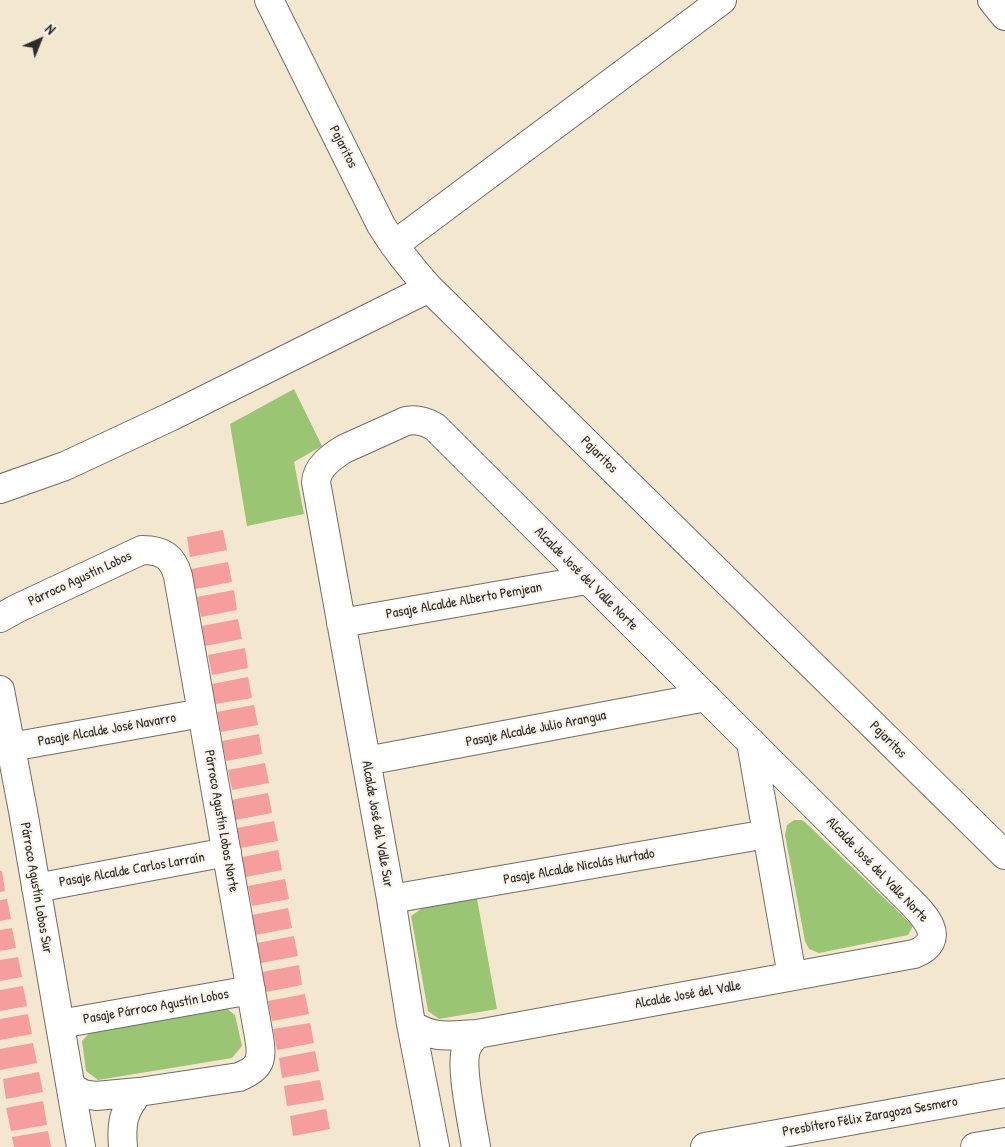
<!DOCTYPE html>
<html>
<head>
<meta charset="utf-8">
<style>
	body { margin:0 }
	#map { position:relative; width:1005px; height:1147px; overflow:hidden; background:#f4e7d0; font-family:"Patrick Hand",sans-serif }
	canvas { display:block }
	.north { position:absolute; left:15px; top:15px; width:50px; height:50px; -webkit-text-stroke:4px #f7f3e8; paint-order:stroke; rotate:44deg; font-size:14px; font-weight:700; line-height:20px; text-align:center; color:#2b2b2b }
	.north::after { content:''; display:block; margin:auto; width:18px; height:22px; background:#2b2b2b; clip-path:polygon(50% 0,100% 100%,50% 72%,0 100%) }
</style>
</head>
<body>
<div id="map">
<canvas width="1005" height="1147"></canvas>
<div class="north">N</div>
</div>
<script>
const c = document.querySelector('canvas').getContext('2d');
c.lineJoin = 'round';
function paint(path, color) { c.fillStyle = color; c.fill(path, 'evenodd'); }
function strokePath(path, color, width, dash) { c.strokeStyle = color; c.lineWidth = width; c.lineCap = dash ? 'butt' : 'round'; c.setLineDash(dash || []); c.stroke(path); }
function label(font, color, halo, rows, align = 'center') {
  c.font = font + ' "Patrick Hand",sans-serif'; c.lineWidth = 4; c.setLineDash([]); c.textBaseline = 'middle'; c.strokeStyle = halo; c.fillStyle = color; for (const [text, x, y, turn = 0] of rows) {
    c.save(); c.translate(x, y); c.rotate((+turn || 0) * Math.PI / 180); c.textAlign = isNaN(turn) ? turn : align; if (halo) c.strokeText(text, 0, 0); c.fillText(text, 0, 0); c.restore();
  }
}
paint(new Path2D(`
	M 294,389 L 322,446 L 294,462 L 304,514 L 247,526 L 230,424 Z
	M 794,820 L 802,820 L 806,823 L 913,926 L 908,935 L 819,953 L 809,949 L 805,941 L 785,835 L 787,825 Z
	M 477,899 L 497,1009 L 439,1019 L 428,1011 L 411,916 L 424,907 Z
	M 225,1007 L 235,1015 L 242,1046 L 232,1058 L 98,1080 L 86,1071 L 82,1041 L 93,1029 Z`), '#9ac572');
paint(new Path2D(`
	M 223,530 L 227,550 L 190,557 L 187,537 Z
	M 228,562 L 232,582 L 195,589 L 191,569 Z
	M 234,590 L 237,610 L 201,617 L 197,597 Z
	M 238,619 L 242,639 L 205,646 L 202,626 Z
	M 245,648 L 248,668 L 212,675 L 208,655 Z
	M 248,677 L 252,698 L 215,704 L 212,684 Z
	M 254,705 L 258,725 L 221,732 L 217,712 Z
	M 259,734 L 262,754 L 226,761 L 222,741 Z
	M 265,763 L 269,783 L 232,790 L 228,770 Z
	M 268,793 L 272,813 L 235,820 L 231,800 Z
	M 274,821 L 278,841 L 241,848 L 237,828 Z
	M 278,850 L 282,870 L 246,877 L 242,857 Z
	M 0,871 L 2,871 L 5,891 L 0,892 Z
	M 285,879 L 289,899 L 252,906 L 248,886 Z
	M 7,899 L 11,919 L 0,921 L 0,900 Z
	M 288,908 L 292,928 L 255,935 L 252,915 Z
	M 12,928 L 16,948 L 0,951 L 0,930 Z
	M 294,936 L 298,956 L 261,963 L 257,943 Z
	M 18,957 L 22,977 L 0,981 L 0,960 Z
	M 299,965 L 302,985 L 266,992 L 262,972 Z
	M 23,986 L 27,1006 L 0,1011 L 0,990 Z
	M 305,994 L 309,1014 L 272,1021 L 268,1001 Z
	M 28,1014 L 32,1034 L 0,1040 L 0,1019 Z
	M 310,1023 L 314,1043 L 277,1050 L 273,1029 Z
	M 33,1043 L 37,1063 L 0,1070 L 0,1049 Z
	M 315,1051 L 319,1071 L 282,1078 L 279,1058 Z
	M 39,1072 L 43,1092 L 6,1099 L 3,1079 Z
	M 320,1080 L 324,1100 L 287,1106 L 284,1086 Z
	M 43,1101 L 47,1125 L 11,1131 L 6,1108 Z
	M 326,1109 L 330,1129 L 293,1136 L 290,1116 Z
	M 48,1131 L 51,1147 L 14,1147 L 12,1137 Z`), '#f69d9d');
const minor = new Path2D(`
	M 269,0 L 381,225 C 395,248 411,268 429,288 L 1005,855
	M 992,0 L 1005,16
	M 394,245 L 722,0
	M 0,489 L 65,466 L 170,417 L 429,288
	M 0,618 L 16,609 L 142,550 C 163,550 173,557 178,576 L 259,1037 C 263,1059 261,1068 239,1077 L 139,1092 L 96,1096 L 83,1094 L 71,1087
	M 341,623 L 587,580
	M 0,690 L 23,811 L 81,1147
	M 751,742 L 792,976
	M 11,747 L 202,713
	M 366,761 L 706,697
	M 36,888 L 227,852
	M 391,899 L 767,834
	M 60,1024 L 251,990
	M 411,1024 C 433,1040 452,1035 477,1034 L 914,954 C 952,939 920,911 904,895 C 748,738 590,583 435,427 C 425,421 417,419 406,421 L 344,449 C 331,457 317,467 316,482 L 391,899 L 411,1024 L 435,1147
	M 123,1147 C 121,1123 123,1111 139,1092
	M 476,1147 C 473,1127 460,1067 466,1050 C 468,1043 472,1039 477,1034
	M 705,1147 L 1005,1093
	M 975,1147 L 1005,1142`);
strokePath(minor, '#716d65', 30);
strokePath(minor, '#fff', 28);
label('14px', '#2b2b2b', '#f7f3e8', [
	["Pajaritos",343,147,63],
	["Pajaritos",599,455,45],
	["Párroco Agustín Lobos",80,579,-25],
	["Alcalde José del Valle Norte",586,579,45],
	["Pasaje Alcalde Alberto Pemjean",464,601,-10],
	["Pasaje Alcalde Julio Arangua",536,729,-11],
	["Pasaje Alcalde José Navarro",107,730,-10],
	["Pajaritos",888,740,45],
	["Párroco Agustín Lobos Norte",221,821,80],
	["Alcalde José del Valle Sur",377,824,80],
	["Pasaje Alcalde Nicolás Hurtado",579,867,-10],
	["Pasaje Alcalde Carlos Larraín",132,870,-10],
	["Alcalde José del Valle Norte",877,870,46],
	["Párroco Agustín Lobos Sur",36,888,80],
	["Alcalde José del Valle",688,995,-10],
	["Pasaje Párroco Agustín Lobos",156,1007,-10],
	["Presbítero Félix Zaragoza Sesmero",870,1117,-10]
]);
</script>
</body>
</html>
